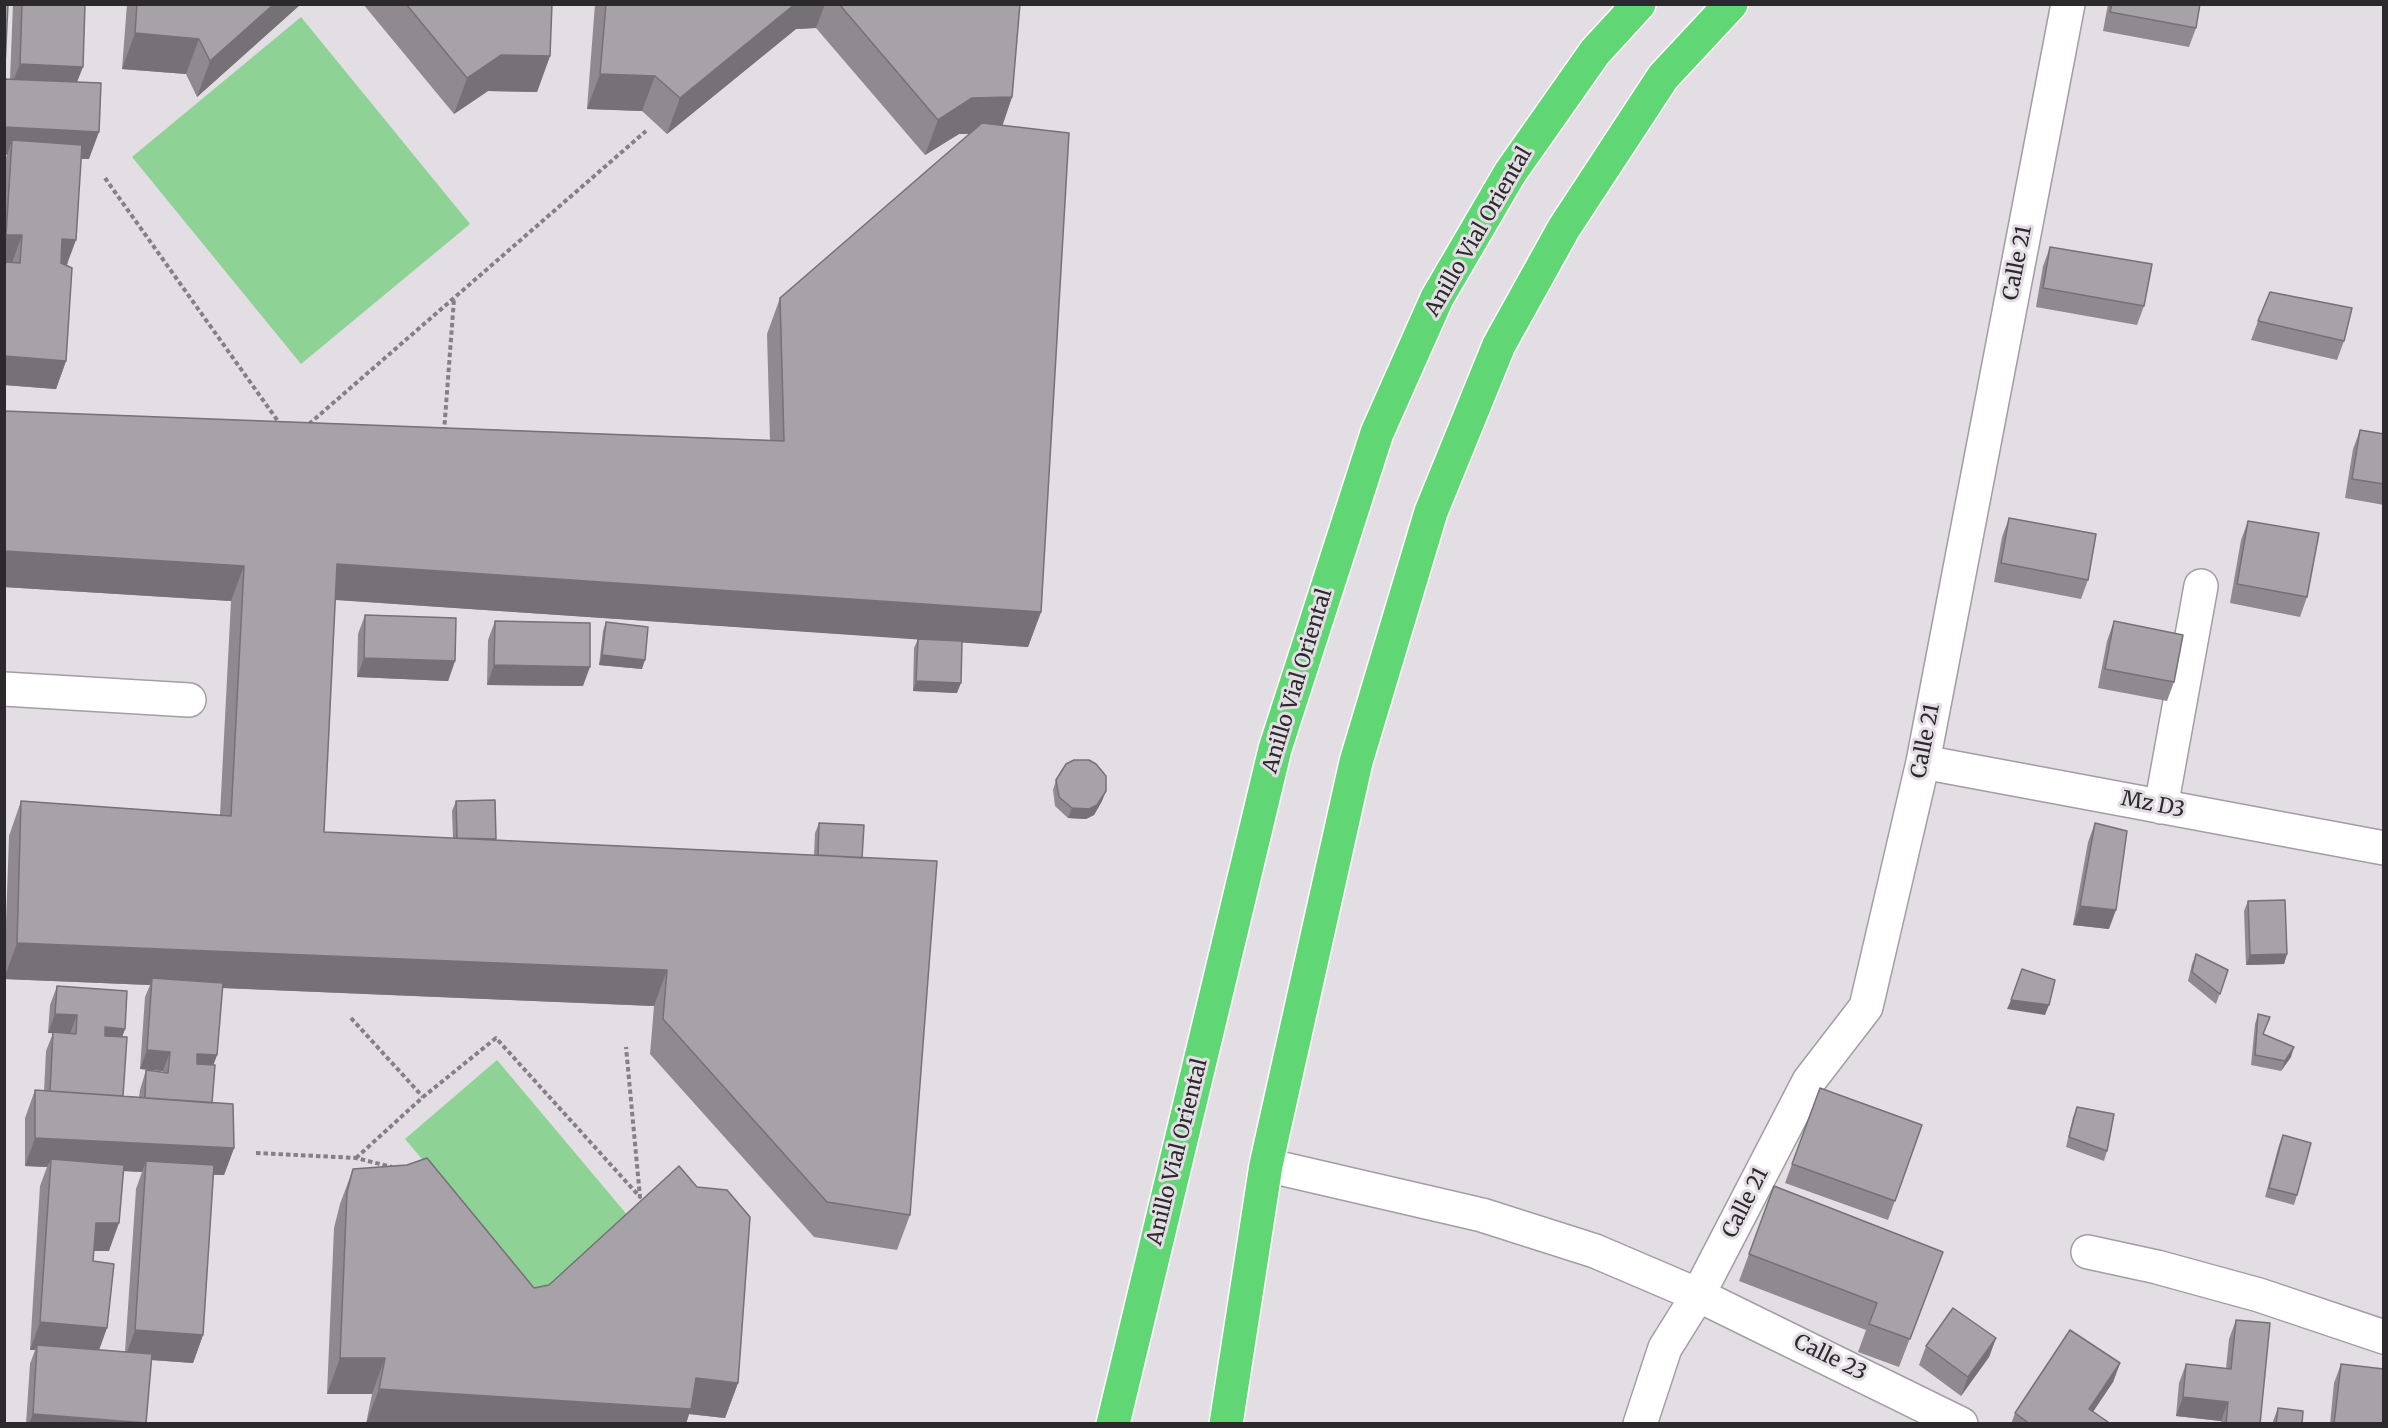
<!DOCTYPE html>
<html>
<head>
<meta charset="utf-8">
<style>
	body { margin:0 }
	#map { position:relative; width:2388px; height:1428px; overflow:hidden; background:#e3dde4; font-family:Merriweather,serif }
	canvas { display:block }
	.frame { position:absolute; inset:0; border:6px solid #2b292b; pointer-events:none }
</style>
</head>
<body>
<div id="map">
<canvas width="2388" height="1428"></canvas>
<div class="frame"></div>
</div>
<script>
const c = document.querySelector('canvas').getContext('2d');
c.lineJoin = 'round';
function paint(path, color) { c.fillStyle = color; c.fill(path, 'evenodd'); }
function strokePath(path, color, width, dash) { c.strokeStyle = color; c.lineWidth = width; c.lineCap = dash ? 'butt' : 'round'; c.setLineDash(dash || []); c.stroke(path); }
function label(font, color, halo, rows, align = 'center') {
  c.font = font + ' Merriweather,serif'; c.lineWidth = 6; c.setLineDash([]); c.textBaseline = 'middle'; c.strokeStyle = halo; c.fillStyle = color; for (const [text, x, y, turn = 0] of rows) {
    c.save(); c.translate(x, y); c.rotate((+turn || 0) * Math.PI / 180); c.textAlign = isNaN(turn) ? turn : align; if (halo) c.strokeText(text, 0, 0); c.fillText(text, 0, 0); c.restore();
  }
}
paint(new Path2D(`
	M 301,17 L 470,224 L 301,364 L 132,157 Z
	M 497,1060 L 629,1217 L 537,1295 L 405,1139 Z`), '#8fd296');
const minor = new Path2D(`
	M 4,689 L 189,700
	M 1923,762 L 2384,848
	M 2161,807 L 2201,586
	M 1266,1165 L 1482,1215 L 1595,1251 L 1698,1295 L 1961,1424
	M 2088,1252 L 2157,1267 L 2259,1295 L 2384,1337
	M 1640,1424 L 1665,1348 L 1698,1295 L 1809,1081 L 1866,1007 L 1923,762 L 2068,4`);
const highway = new Path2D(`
	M 1113,1424 L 1275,749 L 1377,433 L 1437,298 L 1510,173 L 1595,52 L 1639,4
	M 1226,1424 L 1266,1165 L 1356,762 L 1431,512 L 1499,345 L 1564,228 L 1663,77 L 1731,4`);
strokePath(minor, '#a39da4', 36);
strokePath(highway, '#fff', 36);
strokePath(new Path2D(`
	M 105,178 L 280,424
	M 309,424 L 646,131
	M 444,432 L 454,299
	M 351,1018 L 423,1097
	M 256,1153 L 356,1158 L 392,1167
	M 356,1158 L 423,1097 L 496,1038 L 640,1197 L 626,1047`), '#848085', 4, [4.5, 3]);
strokePath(minor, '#fff', 33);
strokePath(highway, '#61d674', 33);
paint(new Path2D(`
	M 13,4 L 85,4 L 77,82 L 89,159 L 81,159 L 67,266 L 66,361 L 56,389 L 4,385 L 4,161 L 7,155 L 4,155 L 4,79 L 10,79 Z
	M 127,4 L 301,4 L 197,97 L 186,74 L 122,69 Z
	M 363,4 L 552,4 L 550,56 L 537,92 L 488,91 L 454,114 Z
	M 595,4 L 1020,4 L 1012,97 L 1002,125 L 1041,612 L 1028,647 L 962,642 L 957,693 L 913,691 L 914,648 L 918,639 L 335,600 L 324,832 L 453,838 L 452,811 L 456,801 L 496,839 L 496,840 L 814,855 L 815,833 L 819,823 L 862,858 L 910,1215 L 897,1250 L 814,1237 L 650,1054 L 654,1006 L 222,988 L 217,1055 L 213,1065 L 212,1103 L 234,1148 L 224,1175 L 213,1175 L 203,1335 L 193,1363 L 151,1360 L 146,1424 L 26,1424 L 30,1364 L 35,1350 L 30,1350 L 40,1186 L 47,1167 L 25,1166 L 25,1118 L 35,1090 L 44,1091 L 46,1051 L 53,1033 L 48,1033 L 50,1005 L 57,986 L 125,1029 L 122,1037 L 123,1096 L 139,1097 L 140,1090 L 146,1070 L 163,1072 L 163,1071 L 140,1069 L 145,997 L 150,985 L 4,979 L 9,836 L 21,801 L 220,815 L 231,601 L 4,587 L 4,411 L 770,440 L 767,334 L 780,298 L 970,134 L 959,134 L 925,155 L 816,28 L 796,29 L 667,134 L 642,111 L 587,109 ZM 123,1171 L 142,1172 L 136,1189 L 125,1352 L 99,1350 L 93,1261 L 94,1251 L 109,1251 Z
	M 2108,4 L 2200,4 L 2196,28 L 2189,47 L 2103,31 Z
	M 2050,247 L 2144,306 L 2137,325 L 2036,307 L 2043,266 Z
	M 2258,321 L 2344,341 L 2337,360 L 2251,340 Z
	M 2360,430 L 2384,434 L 2384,505 L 2345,498 L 2353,449 Z
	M 2009,518 L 2088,580 L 2081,599 L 1994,582 L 2002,537 Z
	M 2248,521 L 2307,597 L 2300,617 L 2230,603 L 2241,540 Z
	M 365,615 L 455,661 L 448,681 L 357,677 L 358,634 Z
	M 495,621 L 583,686 L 487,685 L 488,640 Z
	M 2114,621 L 2174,682 L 2167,701 L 2098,688 L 2107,641 Z
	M 606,622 L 642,669 L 599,665 L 603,631 Z
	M 1056,780 L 1102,801 L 1094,815 L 1086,819 L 1068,818 L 1055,806 L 1053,790 Z
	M 2095,823 L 2109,929 L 2073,925 L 2088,842 Z
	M 2248,901 L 2287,954 L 2284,964 L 2246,965 L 2244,911 Z
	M 2196,954 L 2228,970 L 2216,1004 L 2188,981 L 2192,964 Z
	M 2258,1014 L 2263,1034 L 2291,1057 L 2281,1071 L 2251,1065 L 2255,1024 Z
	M 1820,1088 L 1922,1125 L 1888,1220 L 1785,1183 Z
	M 2077,1107 L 2107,1151 L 2104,1161 L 2066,1147 L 2073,1117 Z
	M 2283,1135 L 2297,1195 L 2294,1205 L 2265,1197 L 2279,1145 Z
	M 353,1169 L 534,1288 L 738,1383 L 725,1418 L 689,1414 L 686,1424 L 366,1424 L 372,1394 L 327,1394 L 334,1228 L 340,1204 Z
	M 1774,1186 L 1943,1252 L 1899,1367 L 1858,1352 L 1866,1330 L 1739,1281 Z
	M 2236,1320 L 2260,1424 L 2221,1424 L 2221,1421 L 2176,1416 L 2179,1383 L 2186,1364 L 2226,1369 L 2229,1339 Z
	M 1996,1338 L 1989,1357 L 1961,1396 L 1919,1365 L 1926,1346 Z
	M 2120,1363 L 2113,1382 L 2093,1411 L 2111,1424 L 2011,1424 L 2015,1413 Z
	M 2341,1364 L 2383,1424 L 2330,1424 L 2334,1383 Z
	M 2278,1408 L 2302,1424 L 2272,1424 Z`), '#908a90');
paint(new Path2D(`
	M 274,4 L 301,4 L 197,97 L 210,61 Z
	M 795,4 L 825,4 L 816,28 L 796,29 L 667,134 L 680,98 Z
	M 135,33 L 199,39 L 186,74 L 122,69 Z
	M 501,55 L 550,56 L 537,92 L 488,91 L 454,114 L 467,78 Z
	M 20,64 L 83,67 L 72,95 L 9,91 Z
	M 600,74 L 655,76 L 642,111 L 587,109 Z
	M 1012,97 L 1000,133 L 959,134 L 925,155 L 938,120 L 972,98 Z
	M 4,127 L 99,132 L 89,159 L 11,156 L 12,140 L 7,155 L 4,155 Z
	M 6,235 L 22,235 L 12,263 L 4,263 L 4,240 Z
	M 62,239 L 76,240 L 66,267 L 52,266 Z
	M 4,356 L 66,361 L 56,389 L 4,385 Z
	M 4,551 L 244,566 L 231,601 L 4,587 Z
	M 337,564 L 1041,612 L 1028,647 L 324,599 Z
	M 602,655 L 645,660 L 642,669 L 599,665 Z
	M 364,658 L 455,661 L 448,681 L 357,677 Z
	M 494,665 L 590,667 L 583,686 L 487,685 Z
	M 916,681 L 961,683 L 957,693 L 913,691 Z
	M 1106,791 L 1102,801 L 1094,815 L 1086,819 L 1068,818 L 1072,808 Z
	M 2080,906 L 2116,910 L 2109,929 L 2073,925 Z
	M 17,943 L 667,970 L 654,1006 L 152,985 L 152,978 L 150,985 L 4,979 Z
	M 2287,954 L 2284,964 L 2246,965 L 2250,955 Z
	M 2011,1000 L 2049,1005 L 2045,1015 L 2007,1009 Z
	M 55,1014 L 77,1015 L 70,1034 L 48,1033 Z
	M 105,1027 L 125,1029 L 118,1048 L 98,1046 Z
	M 2294,1047 L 2291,1057 L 2281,1071 L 2285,1061 Z
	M 147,1050 L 170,1052 L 163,1071 L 140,1069 Z
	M 197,1054 L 217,1055 L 210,1074 L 191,1073 Z
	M 35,1138 L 234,1148 L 224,1175 L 145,1172 L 146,1161 L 142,1172 L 50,1167 L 51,1159 L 47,1167 L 25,1166 Z
	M 96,1223 L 119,1223 L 109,1251 L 86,1251 Z
	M 40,1322 L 107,1328 L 97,1356 L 37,1345 L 35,1350 L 30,1350 Z
	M 135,1330 L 203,1335 L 193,1363 L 125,1358 Z
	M 1996,1338 L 1989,1357 L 1961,1396 L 1968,1377 Z
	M 340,1358 L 385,1358 L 372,1394 L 327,1394 Z
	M 2120,1363 L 2113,1382 L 2085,1424 L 2089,1409 Z
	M 696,1378 L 738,1383 L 725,1418 L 689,1414 L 686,1424 L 366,1424 L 379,1389 Z
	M 2183,1397 L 2228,1402 L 2221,1421 L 2176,1416 Z
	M 33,1414 L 146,1424 L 29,1424 Z`), '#757176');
const building = new Path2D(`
	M 4,4 L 8,4 L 5,66 L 4,66 Z
	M 22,4 L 85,4 L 83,67 L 20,64 Z
	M 137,4 L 274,4 L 210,61 L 199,39 L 135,33 Z
	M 406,4 L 552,4 L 550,56 L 501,55 L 467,78 Z
	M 606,4 L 795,4 L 680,98 L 655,76 L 600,74 Z
	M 839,4 L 1020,4 L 1012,97 L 972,98 L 938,120 Z
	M 2112,4 L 2200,4 L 2196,28 L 2110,12 Z
	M 4,79 L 101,83 L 99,132 L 4,127 Z
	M 982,123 L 1069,133 L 1041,612 L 337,564 L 324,832 L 937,861 L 910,1215 L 827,1202 L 663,1019 L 667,970 L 17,943 L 21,801 L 231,816 L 244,566 L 4,551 L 4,411 L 784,441 L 780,298 Z
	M 12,140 L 82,145 L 76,240 L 62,239 L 61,263 L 72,268 L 66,361 L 4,356 L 5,262 L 20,263 L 22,235 L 6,235 Z
	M 2050,247 L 2152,264 L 2144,306 L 2043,288 Z
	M 2270,292 L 2352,308 L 2344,341 L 2258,321 Z
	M 2360,430 L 2384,434 L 2384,484 L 2352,479 Z
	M 2009,518 L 2096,534 L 2088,580 L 2001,563 Z
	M 2248,521 L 2319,533 L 2307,597 L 2237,584 Z
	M 365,615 L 456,618 L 455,661 L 364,658 Z
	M 495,621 L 590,623 L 590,667 L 494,665 Z
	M 2114,621 L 2183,635 L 2174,682 L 2105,669 Z
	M 606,622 L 648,627 L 645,660 L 602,655 Z
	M 918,639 L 962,641 L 961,683 L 916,681 Z
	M 1074,760 L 1089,760 L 1096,764 L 1106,776 L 1106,791 L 1097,805 L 1089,809 L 1072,808 L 1059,797 L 1056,780 L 1066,764 Z
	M 495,800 L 496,839 L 457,838 L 456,801 Z
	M 819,823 L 864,825 L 862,858 L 818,855 Z
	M 2095,823 L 2127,831 L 2116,910 L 2080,906 Z
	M 2285,900 L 2287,954 L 2250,955 L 2248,901 Z
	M 2196,954 L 2228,970 L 2220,994 L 2192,972 Z
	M 2022,969 L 2055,980 L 2049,1005 L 2011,1000 Z
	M 152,978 L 223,983 L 217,1055 L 197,1054 L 197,1064 L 215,1065 L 212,1103 L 145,1098 L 146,1070 L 168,1073 L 170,1052 L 147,1050 Z
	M 57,986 L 127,991 L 125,1029 L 105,1027 L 105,1036 L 127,1037 L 123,1096 L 50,1091 L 53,1032 L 76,1034 L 77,1015 L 55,1014 Z
	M 2258,1014 L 2270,1017 L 2263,1034 L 2294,1047 L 2285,1061 L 2255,1055 Z
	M 1820,1088 L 1922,1125 L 1895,1201 L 1792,1164 Z
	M 35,1090 L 233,1104 L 234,1148 L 35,1138 Z
	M 2077,1107 L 2114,1114 L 2107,1151 L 2069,1137 Z
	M 2283,1135 L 2311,1143 L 2297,1195 L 2269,1188 Z
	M 427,1158 L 534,1288 L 549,1285 L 679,1166 L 697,1187 L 727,1190 L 750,1217 L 738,1383 L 696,1378 L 691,1409 L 379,1389 L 385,1358 L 340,1358 L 347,1192 L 353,1169 L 407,1165 Z
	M 51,1159 L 124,1165 L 119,1223 L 96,1223 L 93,1261 L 114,1264 L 107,1328 L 40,1322 Z
	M 146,1161 L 214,1165 L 203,1335 L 135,1330 Z
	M 1774,1186 L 1943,1252 L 1910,1339 L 1869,1324 L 1877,1303 L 1749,1254 Z
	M 1953,1308 L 1996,1338 L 1968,1377 L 1926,1346 Z
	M 2236,1320 L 2270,1323 L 2260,1424 L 2226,1424 L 2228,1402 L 2183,1397 L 2186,1364 L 2231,1369 Z
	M 2070,1330 L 2120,1363 L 2089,1409 L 2111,1424 L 2030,1424 L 2015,1413 Z
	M 37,1345 L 152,1354 L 146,1423 L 33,1414 Z
	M 2341,1364 L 2384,1369 L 2383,1424 L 2334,1424 Z
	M 2278,1408 L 2303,1411 L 2302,1424 L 2276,1424 Z`);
paint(building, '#a7a1a8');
strokePath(building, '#757176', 1.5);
label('21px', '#2b292b', '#e3dde4', [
	["Anillo Vial Oriental",1479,232,-60],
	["Calle 21",2018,263,-79],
	["Anillo Vial Oriental",1298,681,-73],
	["Calle 21",1926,741,-79],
	["Mz D3",2153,805,11],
	["Anillo Vial Oriental",1178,1152,-76],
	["Calle 21",1746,1203,-63],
	["Calle 23",1830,1358,26]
]);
</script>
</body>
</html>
